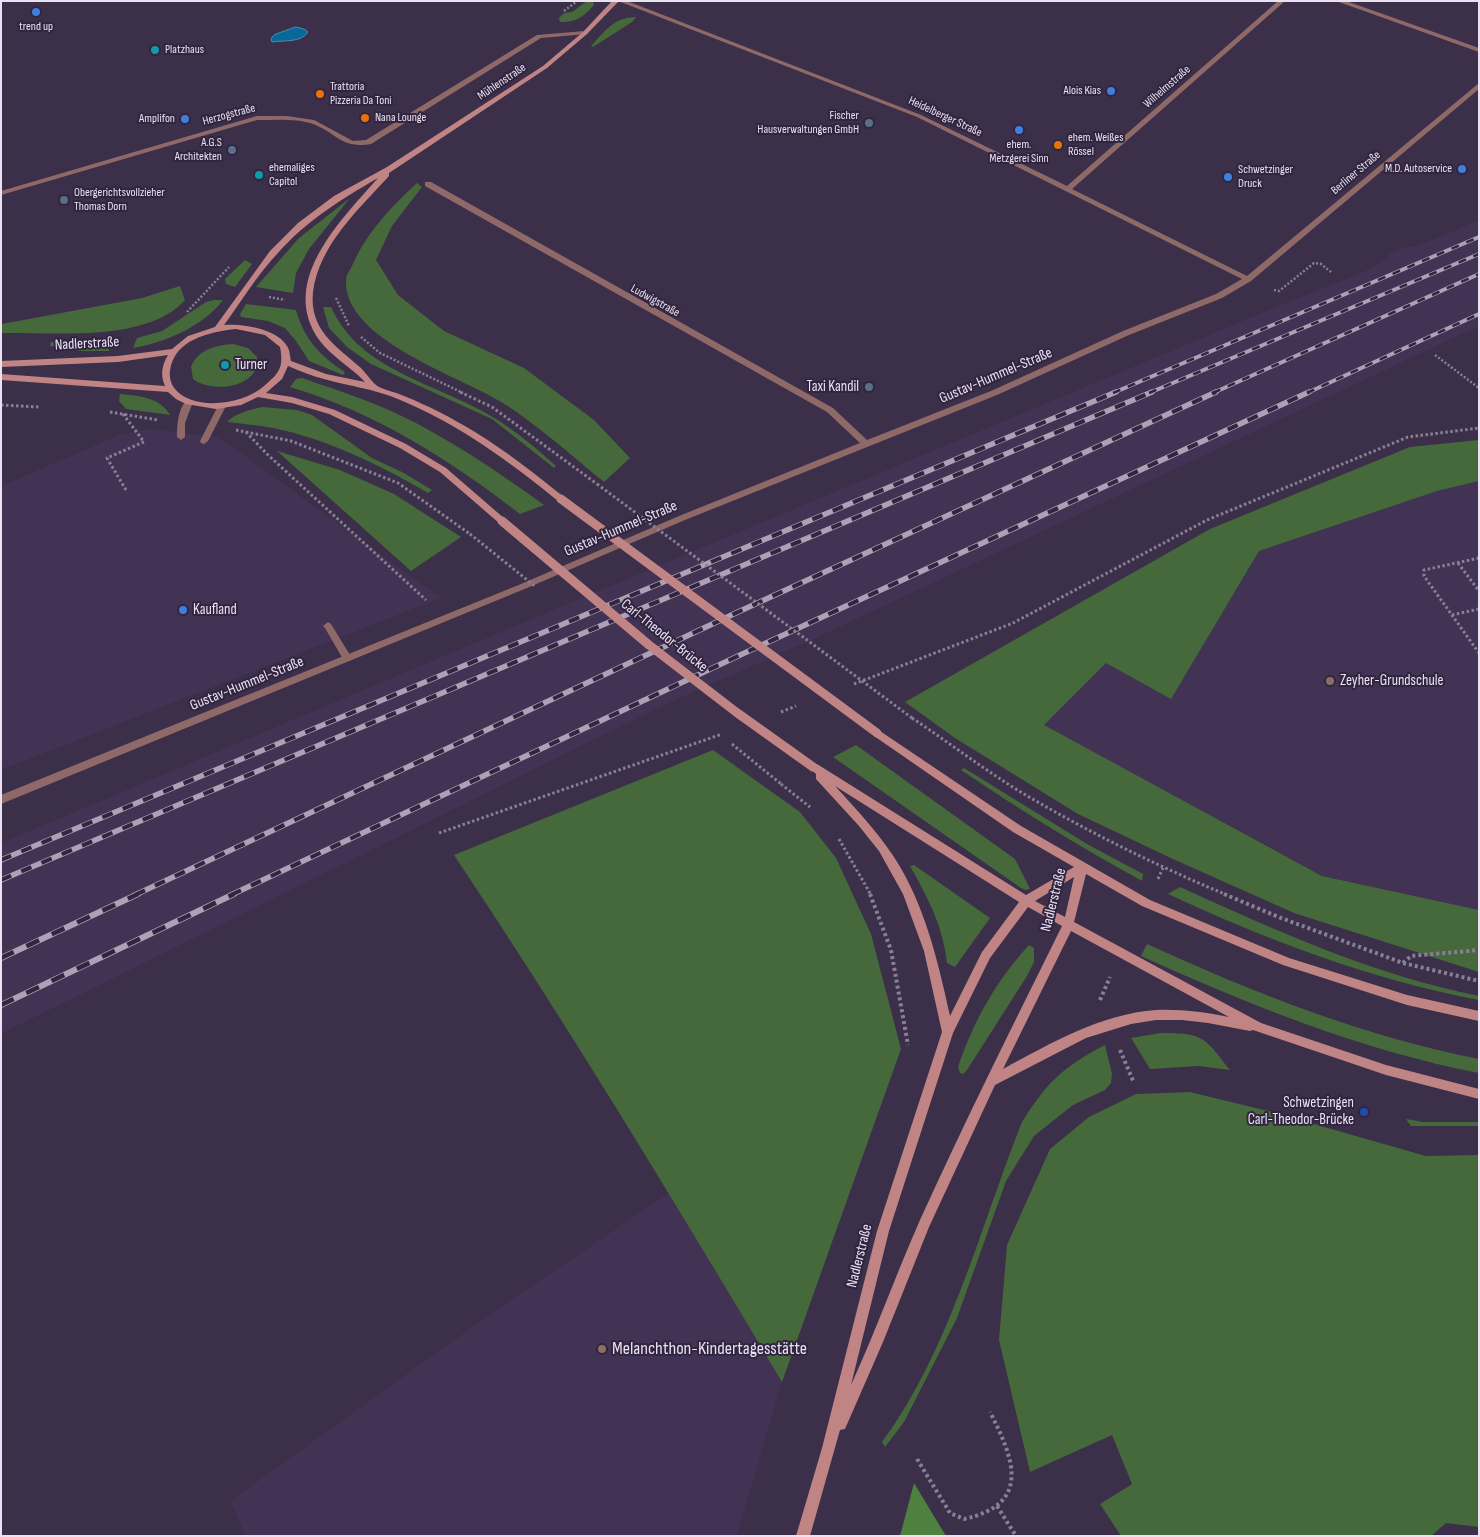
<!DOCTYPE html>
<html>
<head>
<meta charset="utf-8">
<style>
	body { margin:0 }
	#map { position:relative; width:1480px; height:1537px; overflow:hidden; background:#3b2f49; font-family:"Sofia Sans Condensed",sans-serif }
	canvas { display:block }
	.frame { position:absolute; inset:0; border:2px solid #eae2f3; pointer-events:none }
</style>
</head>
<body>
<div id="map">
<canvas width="1480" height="1537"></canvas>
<div class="frame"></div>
</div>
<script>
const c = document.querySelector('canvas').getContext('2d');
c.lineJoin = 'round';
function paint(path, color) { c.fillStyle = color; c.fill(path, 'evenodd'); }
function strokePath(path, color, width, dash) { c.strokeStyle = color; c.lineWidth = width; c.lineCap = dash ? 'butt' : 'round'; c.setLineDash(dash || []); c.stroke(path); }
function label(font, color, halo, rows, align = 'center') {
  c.font = font + ' "Sofia Sans Condensed",sans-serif'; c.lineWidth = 4; c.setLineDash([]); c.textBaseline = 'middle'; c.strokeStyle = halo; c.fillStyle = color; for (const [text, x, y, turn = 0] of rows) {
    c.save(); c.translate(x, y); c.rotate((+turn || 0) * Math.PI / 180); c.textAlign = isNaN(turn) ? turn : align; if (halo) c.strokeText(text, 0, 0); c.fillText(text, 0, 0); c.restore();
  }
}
paint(new Path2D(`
	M 1479,220 L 1479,326 L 816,638 L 662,706 L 1,1034 L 1,843 L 510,628 L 1283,304 L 1363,272 L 1385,260 L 1389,254 L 1405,247 L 1417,246 Z
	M 149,429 L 219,437 L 441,598 L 1,770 L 1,486 L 119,435 Z
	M 1479,481 L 1479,910 L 1323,876 L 1043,725 L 1106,663 L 1171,698 L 1259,551 L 1437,491 Z
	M 669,1193 L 782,1382 L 737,1536 L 246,1536 L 230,1501 L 486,1317 Z`), '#423253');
paint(new Path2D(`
	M 587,1 L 593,1 L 594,5 C 584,16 576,23 560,22 L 559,18 L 564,13 L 572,12 Z
	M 636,17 L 632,22 L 593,47 L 591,46 C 605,31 614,17 636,17 Z
	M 417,183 L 422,187 L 392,226 L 376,260 L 398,295 L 444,331 L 524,368 L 594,420 L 630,458 L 604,482 C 572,456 540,427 506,405 C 464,377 343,341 346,280 C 346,275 350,270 352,266 C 367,232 390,208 417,183 Z
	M 350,198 L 309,249 L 296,273 L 293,293 L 256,287 L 299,238 Z
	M 245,260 L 252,264 L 235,287 L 226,284 L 225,279 Z
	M 180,286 L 185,300 C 147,343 54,332 1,333 L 2,324 L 142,298 Z
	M 214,300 L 223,300 C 204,326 164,343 133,348 L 137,338 L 162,331 L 206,302 Z
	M 246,304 L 296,310 C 304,339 320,356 345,372 L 343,375 L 309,361 L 296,341 L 285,328 L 268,321 L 241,317 L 240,314 Z
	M 323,307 L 331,307 C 361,373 439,383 496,419 C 517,432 537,449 556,466 L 554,468 L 492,419 L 371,364 L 347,347 L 329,328 Z
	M 111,339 L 109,351 L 83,351 L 50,346 L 51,342 Z
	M 233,344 L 248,348 L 257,357 C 261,388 212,394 193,379 L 191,367 C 197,350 216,345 233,344 Z
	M 302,378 C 340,391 380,404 416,423 C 461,447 503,475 544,505 L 520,514 C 450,460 375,412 290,387 L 296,379 Z
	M 120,394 C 139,396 160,397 170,415 L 126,409 L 119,401 Z
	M 263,407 L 297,410 L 312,415 L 372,458 L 404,473 L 432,490 L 428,493 C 380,465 327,439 273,428 C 258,425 242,424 227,422 C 238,412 249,410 263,407 Z
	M 1479,440 L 1479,481 L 1437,491 L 1259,551 L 1171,699 L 1106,663 L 1044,725 L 1322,876 L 1479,910 L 1479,972 L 1294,913 L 1173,859 L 1078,814 L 955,738 L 905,702 L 1210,529 L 1410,447 Z
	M 277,451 L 340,470 L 394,494 L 461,537 L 411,571 Z
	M 856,745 L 1015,859 L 1030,889 L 1026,890 L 1021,888 L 833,757 Z
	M 713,750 L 800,812 L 836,858 L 871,934 L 901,1049 L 782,1382 C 676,1204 569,1027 454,855 Z
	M 964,768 L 1087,844 L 1143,874 L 1142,881 C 1080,847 1020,810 961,770 Z
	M 914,865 L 990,918 L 955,967 L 947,963 C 943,926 928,898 910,866 Z
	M 1180,887 C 1277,931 1374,975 1479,996 L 1479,1000 C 1372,980 1267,940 1168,894 Z
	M 1147,944 C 1254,993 1363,1036 1479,1059 L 1479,1073 C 1360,1050 1250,1005 1141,956 Z
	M 1029,945 L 1034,948 L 1034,962 L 1027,976 L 967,1070 L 963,1074 L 960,1073 L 958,1067 C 974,1020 996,981 1029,945 Z
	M 1161,1033 C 1204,1033 1204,1037 1230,1070 L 1199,1066 L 1150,1069 L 1131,1038 Z
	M 1105,1045 L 1112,1074 L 1111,1083 L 1105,1090 L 1073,1105 L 1034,1136 L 1006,1181 L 957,1318 L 904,1422 L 885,1447 L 882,1442 C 950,1350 980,1227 1022,1122 C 1047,1082 1063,1067 1105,1045 Z
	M 1190,1092 L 1268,1111 L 1426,1156 L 1479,1155 L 1479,1527 L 1446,1523 L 1431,1536 L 1121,1536 L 1100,1504 L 1132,1484 L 1112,1435 L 1030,1472 L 999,1340 L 1007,1245 L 1050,1149 L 1089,1117 L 1136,1094 Z
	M 1406,1119 L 1423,1122 L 1479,1122 L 1479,1126 L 1411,1126 Z`), '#45693b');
paint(new Path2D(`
	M 914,1483 L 946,1536 L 900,1536 Z`), '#4e8040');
const water = new Path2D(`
	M 296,27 L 304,29 L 308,32 C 301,43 284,40 272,42 L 271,39 L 274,35 Z`);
paint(water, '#066998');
strokePath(water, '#4a8db3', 1);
strokePath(new Path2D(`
	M 564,11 L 577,1
	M 1274,290 L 1279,291 L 1314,263 L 1321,264 L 1331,272
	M 269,297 L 285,300
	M 336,298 L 349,326
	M 187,312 L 229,267
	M 361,337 L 380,353 L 463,393
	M 1435,355 L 1479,388`), '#8a8096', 2.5, [2, 2]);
strokePath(new Path2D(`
	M 460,392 L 492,407 L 597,484
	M 1,405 L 39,407
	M 110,412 L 158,420
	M 123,414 L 144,442 L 107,458 L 126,490
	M 236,430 L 291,441 L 398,483 L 470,534
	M 246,432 L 267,454 L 426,600
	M 1479,558 L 1424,570 L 1424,576 L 1479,653
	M 1458,563 L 1479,591
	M 1452,615 L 1479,609
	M 854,684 L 1013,623 L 1207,520 L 1408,437 L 1479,428
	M 781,712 L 796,706
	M 912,718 C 948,742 982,768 1019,791 C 1086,831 1155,865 1227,895
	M 781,784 L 810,807
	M 439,833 L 722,734
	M 839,839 L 871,895
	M 1158,879 L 1163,868`), '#8a8096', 3, [2.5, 2.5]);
strokePath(new Path2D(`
	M 870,894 L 891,950 L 908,1045
	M 1224,894 L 1281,918 L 1403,963 L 1479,981
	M 1403,963 L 1411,956 L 1479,950
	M 1100,1000 L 1110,977
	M 1120,1050 L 1134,1083
	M 917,1459 L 950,1513 L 964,1519 C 1032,1504 1014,1459 990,1412
	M 997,1506 L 1016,1536`), '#8a8096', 4, [3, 3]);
paint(new Path2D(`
	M 189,399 L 193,402 L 185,423 L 185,437 L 181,440 L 177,437 C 177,426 178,405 189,399 Z
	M 222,403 L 226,406 L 208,441 L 204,444 L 201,443 L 200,441 L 218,406 Z
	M 328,622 L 331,624 L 350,655 L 352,658 L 350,661 L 344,661 L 325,628 L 323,626 Z`), '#8f6968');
paint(new Path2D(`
	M 618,1 L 627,1 L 921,115 L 1067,186 L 1278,1 L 1285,1 L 1072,189 L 1247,276 L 1479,83 L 1479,89 L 1251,281 L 1222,298 L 1129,335 L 997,395 L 685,520 L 527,588 L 1,804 L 1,795 L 521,584 L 679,516 L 860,443 L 827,412 L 425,186 L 425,182 L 431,182 L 833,408 L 867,440 L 991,391 L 1123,331 L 1216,294 L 1242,279 L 917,117 Z
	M 1336,1 L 1346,1 L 1479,48 L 1479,52 Z
	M 585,31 L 588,33 L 587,34 L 541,38 L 371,144 C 341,149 337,133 313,124 C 296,118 275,120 257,120 L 1,195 L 1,191 L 257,116 L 287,116 L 314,120 L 353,141 L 366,140 L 537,35 Z`), '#8f6968');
paint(new Path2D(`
	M 612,1 L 619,1 L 587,34 L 547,68 L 389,173 L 389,176 C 359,209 319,245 313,292 C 309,330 336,346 361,368 C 367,374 372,383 379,387 C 387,391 396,392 404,396 C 429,406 452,418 475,432 C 506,451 535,474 564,497 L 565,499 L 564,501 L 558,501 C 509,461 457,423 398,399 C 374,389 349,386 324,379 C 312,376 300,371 288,366 L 282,379 L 266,393 L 292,397 L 335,410 L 406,444 L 446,468 L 505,519 L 506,521 L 505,523 L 499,523 L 440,472 L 400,448 L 329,414 L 292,403 L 258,397 L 241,405 L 216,409 L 186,404 L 176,399 L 168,392 L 1,380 L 1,374 L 165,386 C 160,375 162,365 168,355 L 118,362 L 1,367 L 1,361 L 118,356 L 172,349 L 188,336 L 215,327 L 270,251 L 298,223 L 334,196 L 387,167 L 543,66 L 583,32 ZM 378,178 C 341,220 277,282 320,341 C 332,357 351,367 365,382 L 326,374 L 291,361 C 290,357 290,350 287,346 C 278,329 241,323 224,325 C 241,302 257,275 277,254 C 306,221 340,200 378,178 ZM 236,329 L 265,335 L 280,347 C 284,368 279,373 264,386 C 244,404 194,412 175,389 C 171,384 169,377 170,371 C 174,339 210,332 236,329 Z
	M 877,729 L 1021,826 L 1150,900 L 1289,958 L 1407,995 L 1479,1011 L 1479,1021 L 1407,1005 L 1283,965 L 1142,906 L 1086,874 L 1074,922 L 1261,1023 L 1386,1065 L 1479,1089 L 1479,1099 L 1386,1075 L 1253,1030 L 1250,1031 L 1208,1023 L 1182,1020 L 1156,1020 L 1131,1024 L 1086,1038 L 995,1085 L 929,1227 L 883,1342 L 845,1429 L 840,1430 L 810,1536 L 796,1536 L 822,1448 L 877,1231 L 942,1032 L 924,951 L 903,894 L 879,851 L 859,826 L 816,779 L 816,774 L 808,767 L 809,764 L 817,764 L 1026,895 L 1074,867 L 1013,832 L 874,736 L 872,733 L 874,730 ZM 835,786 L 1019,902 L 982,952 L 950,1016 C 938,961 925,905 894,857 C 877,831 856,809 835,786 ZM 1074,877 L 1065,917 L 1035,901 ZM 1028,907 L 1062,926 C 1014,1023 965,1121 920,1220 C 896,1274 876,1331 851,1385 L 889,1231 L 953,1033 L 990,958 ZM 1071,931 L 1229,1017 C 1205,1012 1181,1009 1156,1010 C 1101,1014 1051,1043 1003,1069 Z`), '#c08484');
const railFar2 = new Path2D(`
	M 1113,393 L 1479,237
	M 1149,393 L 1479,254
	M 1213,393 L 1479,274
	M 1307,393 L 1479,314`);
const railFar1 = new Path2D(`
	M 1,860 L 1116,392
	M 1,880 L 1152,392
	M 135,895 L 738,612 L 1216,392
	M 231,895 L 738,656 L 1309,392`);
const rail = new Path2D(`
	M 1,958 L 138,894
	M 1,1005 L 234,894`);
strokePath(railFar2, '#aba2b6', 4);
strokePath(railFar1, '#aba2b6', 5.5);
strokePath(rail, '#aba2b6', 6);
strokePath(railFar2, '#31253f', 2.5, [8]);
strokePath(railFar1, '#31253f', 4, [11]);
strokePath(rail, '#31253f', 4.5, [14]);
strokePath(new Path2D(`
	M 597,484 L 912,718
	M 470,534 L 536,587
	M 732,744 L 781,784`), '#8a8096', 3, [2.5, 2.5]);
strokePath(new Path2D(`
	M 561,499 L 877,733
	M 502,521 L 649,645 L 736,712 L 813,767`), '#c08484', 9);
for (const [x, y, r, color] of [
	[36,12,5,"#3f7fe0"],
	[155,50,5,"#0f9aa8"],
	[1111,91,5,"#3f7fe0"],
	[320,94,5,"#e8710a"],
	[365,118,5,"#e8710a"],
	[185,119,5,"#3f7fe0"],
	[869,123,5,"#5c6f8a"],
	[1019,130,5,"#3f7fe0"],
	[1058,145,5,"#e8710a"],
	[232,150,5,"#5c6f8a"],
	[1462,169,5,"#3f7fe0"],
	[259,175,5,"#0f9aa8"],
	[1228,177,5,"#3f7fe0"],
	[64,200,5,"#5c6f8a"],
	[225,365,5,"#0f9aa8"],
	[869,387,5,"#5c6f8a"],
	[183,610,5,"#3f7fe0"],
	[1330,681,5,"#8d6e63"],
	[1364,1112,5,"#1a4fb4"],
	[602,1349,5,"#8d6e63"]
]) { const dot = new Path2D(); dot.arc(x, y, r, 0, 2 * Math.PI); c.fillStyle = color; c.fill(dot); strokePath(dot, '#31253f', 2); }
label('12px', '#eae2f3', '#31253f', [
	["trend up",36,27,"center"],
	["Platzhaus",165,50],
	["Trattoria",330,87],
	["Pizzeria Da Toni",330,101],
	["Alois Kias",1101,91,"right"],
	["Fischer",859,116,"right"],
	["Hausverwaltungen GmbH",859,130,"right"],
	["Nana Lounge",375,118],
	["Amplifon",175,119,"right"],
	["ehem. Weißes",1068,138],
	["Rössel",1068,152],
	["A.G.S",222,143,"right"],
	["Architekten",222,157,"right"],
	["ehem.",1019,145,"center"],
	["Metzgerei Sinn",1019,159,"center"],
	["ehemaliges",269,168],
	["Capitol",269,182],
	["M.D. Autoservice",1452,169,"right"],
	["Schwetzinger",1238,170],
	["Druck",1238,184],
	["Obergerichtsvollzieher",74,193],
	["Thomas Dorn",74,207]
], 'left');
label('12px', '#eae2f3', '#31253f', [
	["Mühlenstraße",502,82,-34],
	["Wilhelmstraße",1167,87,-41],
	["Herzogstraße",229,115,-15],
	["Heidelberger Straße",945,117,25],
	["Berliner Straße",1356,173,-40],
	["Ludwigstraße",655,301,29]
]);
label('15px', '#eae2f3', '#31253f', [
	["Nadlerstraße",87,344,-3],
	["Gustav-Hummel-Straße",996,376,-23],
	["Gustav-Hummel-Straße",621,529,-23],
	["Carl-Theodor-Brücke",664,636,39],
	["Gustav-Hummel-Straße",247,684,-22],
	["Nadlerstraße",1054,900,-76],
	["Nadlerstraße",860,1256,-76]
]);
label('15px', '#eae2f3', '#31253f', [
	["Turner",235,365],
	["Taxi Kandil",859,387,"right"],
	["Kaufland",193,610],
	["Zeyher-Grundschule",1340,681],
	["Schwetzingen",1354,1103,"right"],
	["Carl-Theodor-Brücke",1354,1120,"right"]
], 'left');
label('18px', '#eae2f3', '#31253f', [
	["Melanchthon-Kindertagesstätte",612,1349]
], 'left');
</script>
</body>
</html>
